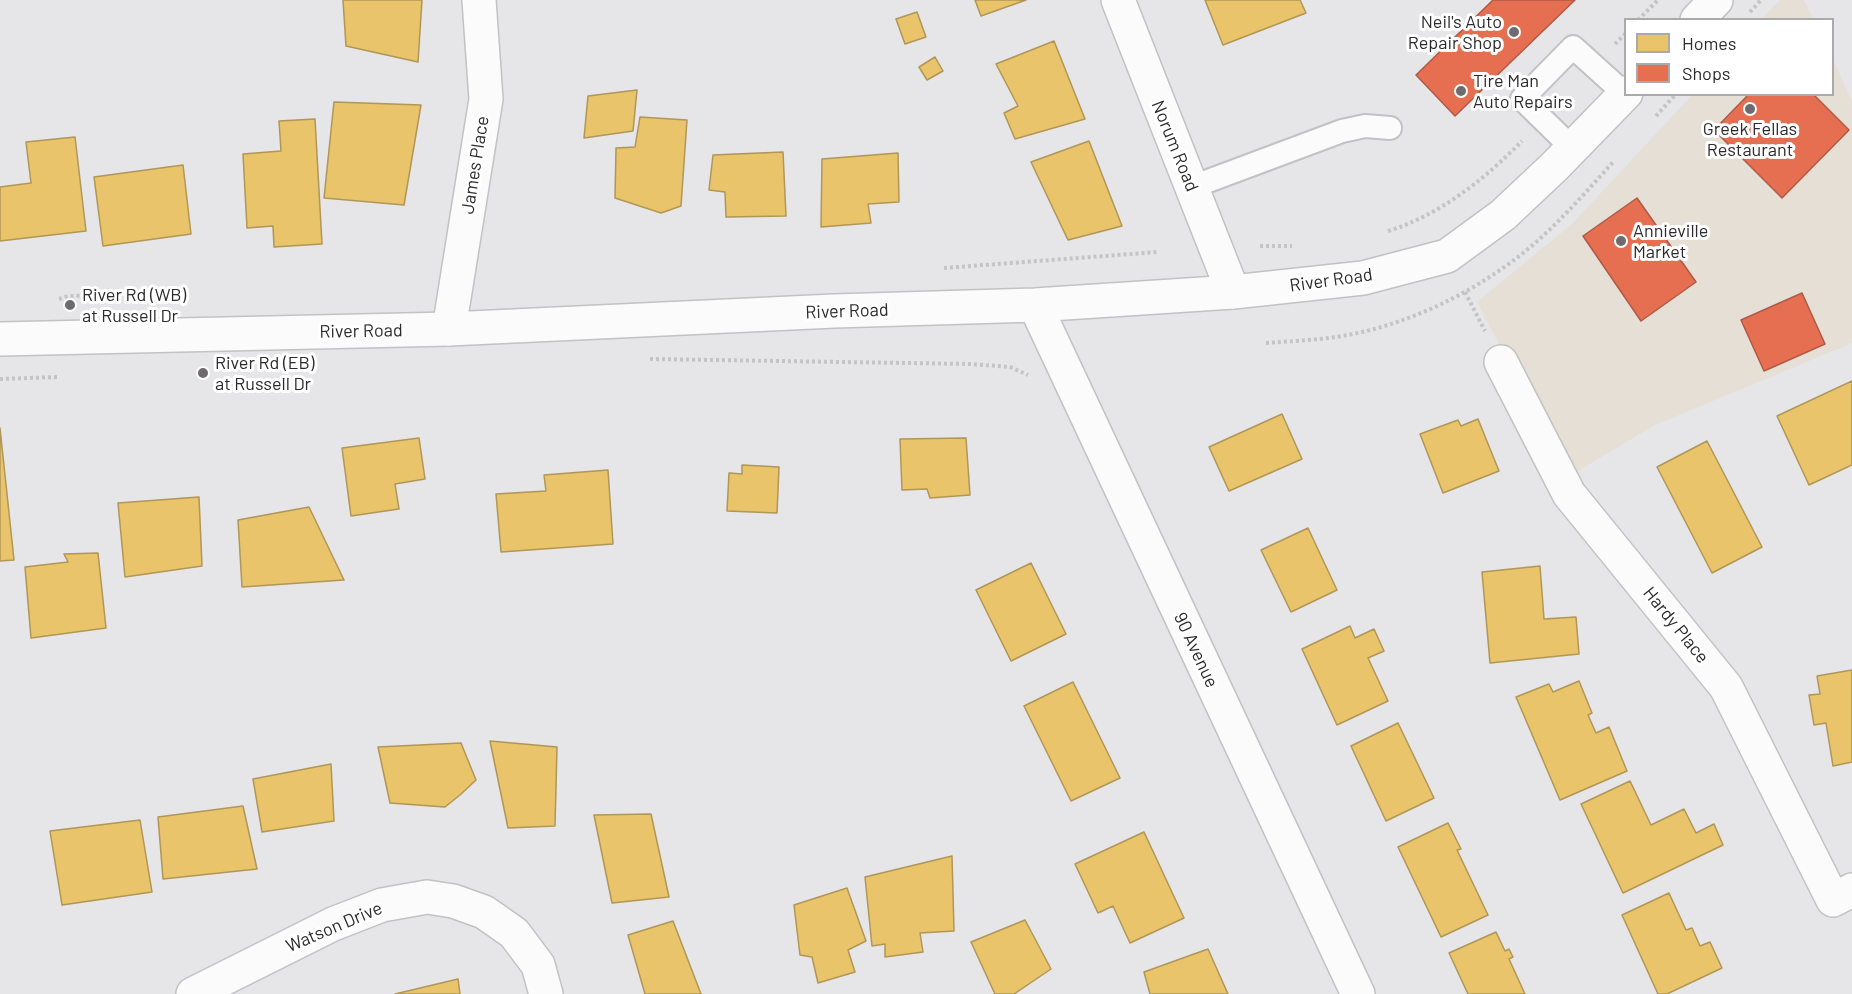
<!DOCTYPE html>
<html>
<head>
<meta charset="utf-8">
<style>
	body { margin:0 }
	#map { position:relative; width:1852px; height:994px; overflow:hidden; background:#e6e5e7; font-family:Barlow,sans-serif }
	canvas { display:block }
	.legend { position:absolute; left:1624px; top:18px; width:210px; height:78px; box-sizing:border-box; background:#fff; border:2px solid #abaaab; margin:0; padding:8px 10px; list-style:none; font-size:18px; color:#2c2a2c }
	.legend li { display:flex; align-items:center; gap:12px; height:30px }
	.legend b { width:30px; border:2px solid #abaaab }
</style>
</head>
<body>
<div id="map">
<canvas width="1852" height="994"></canvas>
<ul class="legend">
<li><b style="height:16px;background:#e9c46a"></b>Homes</li>
<li><b style="height:16px;background:#e76f51"></b>Shops</li>
</ul>
</div>
<script>
const c = document.querySelector('canvas').getContext('2d');
c.lineJoin = 'round';
function paint(path, color) { c.fillStyle = color; c.fill(path, 'evenodd'); }
function strokePath(path, color, width, dash) { c.strokeStyle = color; c.lineWidth = width; c.lineCap = dash ? 'butt' : 'round'; c.setLineDash(dash || []); c.stroke(path); }
function label(font, color, halo, rows, align = 'center') {
  c.font = font + ' Barlow,sans-serif'; c.lineWidth = 6; c.setLineDash([]); c.textBaseline = 'middle'; c.strokeStyle = halo; c.fillStyle = color; for (const [text, x, y, turn = 0] of rows) {
    c.save(); c.translate(x, y); c.rotate((+turn || 0) * Math.PI / 180); c.textAlign = isNaN(turn) ? turn : align; if (halo) c.strokeText(text, 0, 0); c.fillText(text, 0, 0); c.restore();
  }
}
paint(new Path2D(`
	M 1780,0 L 1804,0 L 1813,19 L 1762,19 Z
	M 1833,60 L 1852,101 L 1852,343 L 1655,425 L 1568,477 L 1477,302 L 1572,224 L 1692,95 L 1832,94 Z`), '#e5dfd5');
const homes = new Path2D(`
	M 343,0 L 422,0 L 418,62 L 346,46 Z
	M 975,0 L 1026,0 L 981,16 Z
	M 1205,0 L 1300,0 L 1306,13 L 1223,45 Z
	M 917,12 L 926,37 L 905,44 L 896,19 Z
	M 1054,41 L 1085,119 L 1015,139 L 1004,113 L 1018,106 L 996,64 Z
	M 935,57 L 943,71 L 927,80 L 919,67 Z
	M 637,90 L 633,131 L 584,138 L 588,96 Z
	M 334,102 L 421,105 L 404,205 L 324,198 Z
	M 640,117 L 687,120 L 681,206 L 661,213 L 615,198 L 616,148 L 635,147 Z
	M 315,119 L 322,244 L 274,247 L 273,226 L 247,228 L 243,154 L 281,151 L 279,121 Z
	M 75,137 L 86,231 L 0,241 L 0,187 L 31,183 L 26,142 Z
	M 1089,141 L 1122,226 L 1068,240 L 1031,162 Z
	M 783,152 L 786,216 L 726,217 L 725,192 L 709,190 L 713,155 Z
	M 898,153 L 899,202 L 868,204 L 871,223 L 821,227 L 822,159 Z
	M 183,165 L 191,234 L 103,246 L 94,177 Z
	M 1852,381 L 1852,465 L 1809,485 L 1777,416 Z
	M 1282,414 L 1302,459 L 1229,491 L 1209,447 Z
	M 1478,419 L 1499,471 L 1443,493 L 1420,434 L 1458,420 L 1461,426 Z
	M 0,428 L 14,560 L 0,561 Z
	M 419,438 L 425,479 L 395,484 L 399,509 L 351,516 L 342,448 Z
	M 966,438 L 970,495 L 930,498 L 927,489 L 902,490 L 900,439 Z
	M 1707,441 L 1762,547 L 1712,573 L 1657,467 Z
	M 742,465 L 779,467 L 777,513 L 727,511 L 729,473 L 742,474 Z
	M 608,470 L 613,544 L 501,552 L 496,494 L 546,491 L 544,475 Z
	M 199,497 L 202,566 L 125,577 L 118,503 Z
	M 309,507 L 344,580 L 242,587 L 238,520 Z
	M 1308,528 L 1337,590 L 1291,612 L 1261,550 Z
	M 98,553 L 106,628 L 31,638 L 25,567 L 68,562 L 64,554 Z
	M 1031,563 L 1066,634 L 1011,661 L 976,590 Z
	M 1540,566 L 1544,619 L 1576,617 L 1579,654 L 1490,663 L 1482,572 Z
	M 1350,626 L 1355,638 L 1374,629 L 1384,651 L 1368,658 L 1388,701 L 1337,725 L 1302,649 Z
	M 1852,670 L 1852,762 L 1833,766 L 1826,723 L 1814,725 L 1809,695 L 1820,694 L 1817,676 Z
	M 1579,681 L 1592,713 L 1588,715 L 1596,733 L 1609,727 L 1627,771 L 1560,800 L 1516,697 L 1549,684 L 1553,692 Z
	M 1073,682 L 1120,778 L 1071,801 L 1024,706 Z
	M 1398,723 L 1434,798 L 1386,821 L 1351,746 Z
	M 490,741 L 557,747 L 555,826 L 508,828 Z
	M 461,743 L 476,780 L 460,795 L 445,807 L 390,803 L 378,747 Z
	M 331,764 L 334,821 L 262,832 L 253,779 Z
	M 1630,781 L 1651,825 L 1684,809 L 1696,833 L 1714,824 L 1723,845 L 1623,893 L 1581,804 Z
	M 243,806 L 257,869 L 163,879 L 158,817 Z
	M 651,814 L 669,897 L 612,903 L 594,815 Z
	M 140,820 L 152,892 L 62,905 L 50,831 Z
	M 1448,823 L 1461,849 L 1457,850 L 1488,915 L 1441,937 L 1398,847 Z
	M 1144,832 L 1184,918 L 1130,943 L 1113,906 L 1098,913 L 1075,864 Z
	M 952,856 L 954,931 L 920,933 L 923,952 L 885,957 L 885,944 L 872,946 L 865,877 Z
	M 847,888 L 866,941 L 848,950 L 855,972 L 818,983 L 812,957 L 800,955 L 794,905 Z
	M 1669,893 L 1686,930 L 1692,928 L 1700,946 L 1710,942 L 1722,968 L 1667,994 L 1658,994 L 1622,915 Z
	M 1025,920 L 1051,969 L 1014,994 L 995,994 L 971,942 Z
	M 673,921 L 701,994 L 645,994 L 628,935 Z
	M 1496,932 L 1505,951 L 1509,949 L 1513,957 L 1509,959 L 1525,994 L 1468,994 L 1449,953 Z
	M 1208,949 L 1228,994 L 1150,994 L 1144,972 Z
	M 458,979 L 460,994 L 395,994 Z`);
paint(homes, '#e9c46a');
strokePath(homes, '#b09657', 1.5);
const shops = new Path2D(`
	M 1493,0 L 1575,0 L 1455,116 L 1416,75 Z
	M 1749,94 L 1813,94 L 1849,130 L 1782,198 L 1714,130 Z
	M 1637,198 L 1696,282 L 1641,321 L 1583,236 Z
	M 1802,293 L 1825,344 L 1764,371 L 1741,320 Z`);
paint(shops, '#e76f51');
strokePath(shops, '#af5a46', 1.5);
const lane = new Path2D(`
	M 1572,148 L 1522,99 L 1573,47 L 1625,94
	M 1192,187 L 1342,131 L 1365,126 L 1390,128`);
const street = new Path2D(`
	M 1118,0 L 1233,292
	M 449,329 L 486,99 L 479,0
	M 1501,362 L 1569,494 L 1726,687 L 1833,900 L 1852,890
	M 193,994 L 333,924 L 382,905 L 427,897 L 453,901 L 484,912 L 514,933 L 538,965 L 546,994`);
const secondary = new Path2D(`
	M 1697,20 L 1716,0
	M 1035,305 L 1358,994
	M 0,339 L 449,329 L 834,311 L 1035,305 L 1233,292 L 1363,278 L 1447,256 L 1503,215 L 1554,167 L 1626,93`);
strokePath(lane, '#c3c1c3', 26);
strokePath(street, '#c3c1c3', 36);
strokePath(secondary, '#c3c1c3', 36);
strokePath(new Path2D(`
	M 1750,12 L 1761,0
	M 1638,20 L 1658,0
	M 1615,44 L 1626,33
	M 1656,116 L 1676,94
	M 1388,231 C 1440,215 1485,179 1522,141
	M 1260,246 L 1292,246
	M 944,268 L 1158,252
	M 1465,292 L 1485,331
	M 59,299 L 68,296 L 156,294 L 171,296
	M 1266,343 C 1293,341 1321,340 1348,335 C 1412,323 1477,291 1528,249 C 1559,223 1587,191 1614,161
	M 650,359 L 971,364 L 1010,367 L 1028,375
	M 0,379 L 58,377`), '#c5c4c5', 4, [3, 3]);
strokePath(lane, '#fbfbfb', 22);
strokePath(street, '#fbfbfb', 33);
strokePath(secondary, '#fbfbfb', 33);
for (const [x, y, r, color] of [
	[1514,32,6,"#6d6b6d"],
	[1461,91,6,"#6d6b6d"],
	[1750,109,6,"#6d6b6d"],
	[1621,241,6,"#6d6b6d"],
	[70,305,6,"#6d6b6d"],
	[203,373,6,"#6d6b6d"]
]) { const dot = new Path2D(); dot.arc(x, y, r, 0, 2 * Math.PI); c.fillStyle = color; c.fill(dot); strokePath(dot, '#fff', 2); }
label('18px', '#2c2a2c', '#fff', [
	["Neil's Auto",1502,22,"right"],
	["Repair Shop",1502,43,"right"],
	["Tire Man",1473,81],
	["Auto Repairs",1473,102],
	["Greek Fellas",1750,129,"center"],
	["Restaurant",1750,150,"center"],
	["Annieville",1633,231],
	["Market",1633,252],
	["River Rd (WB)",82,295],
	["at Russell Dr",82,316],
	["River Rd (EB)",215,363],
	["at Russell Dr",215,384]
], 'left');
label('18px', '#2c2a2c', '#fff', [
	["Norum Road",1175,146,68],
	["James Place",475,165,-81],
	["River Road",1331,280,-8],
	["River Road",847,311,-2],
	["River Road",361,331,-1],
	["Hardy Place",1676,625,51],
	["90 Avenue",1196,650,65],
	["Watson Drive",334,927,-23]
]);
</script>
</body>
</html>
